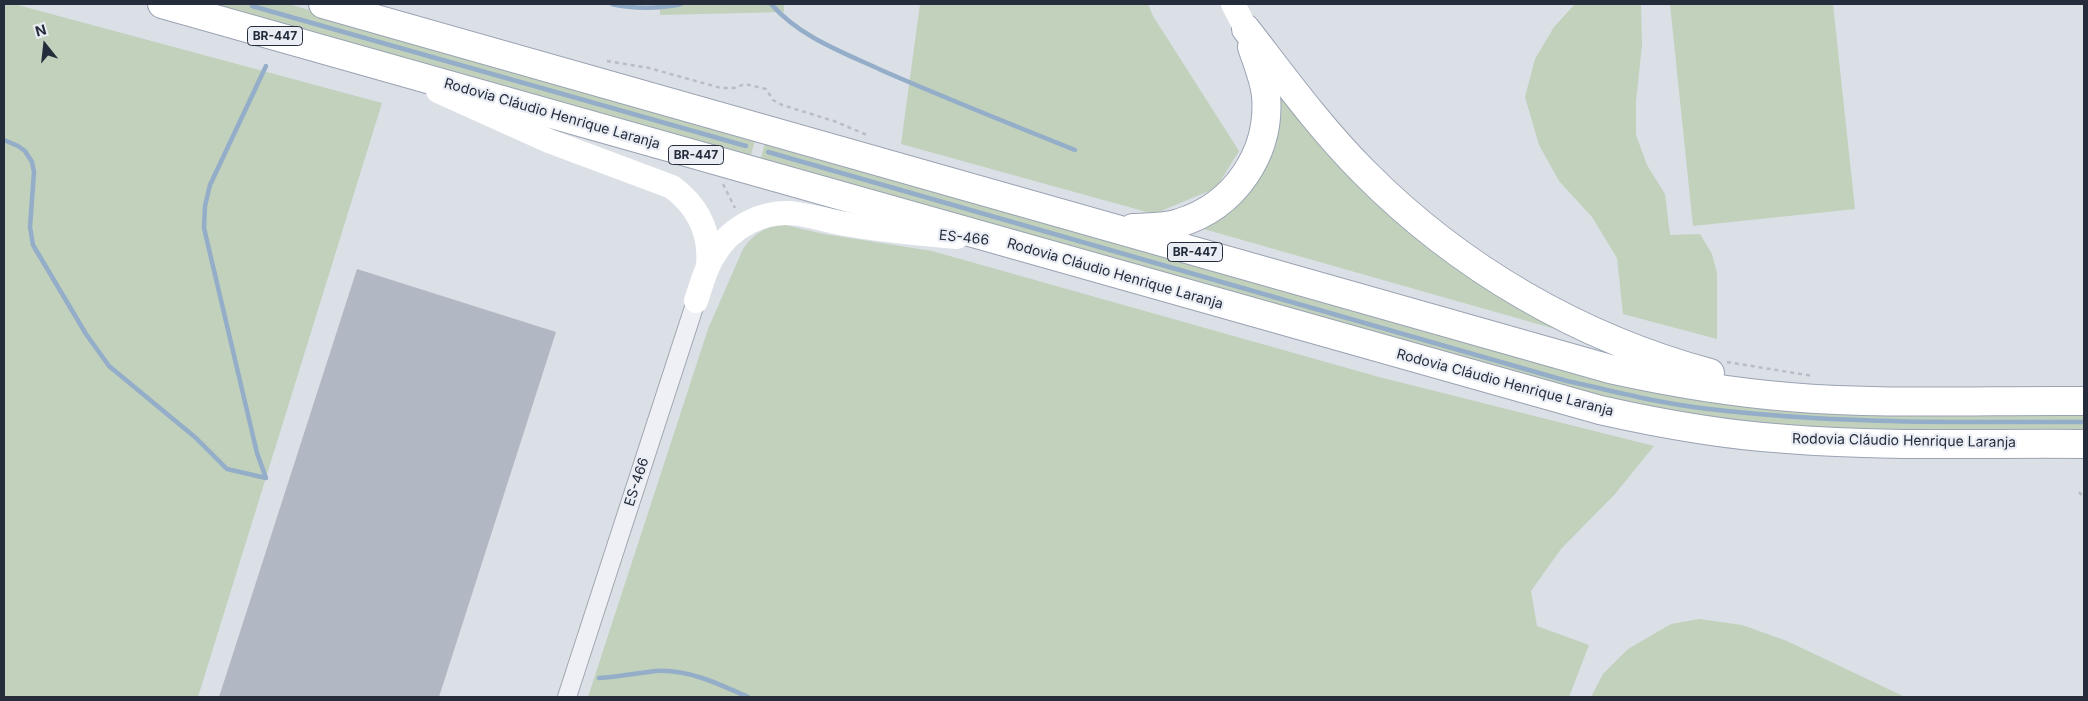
<!DOCTYPE html>
<html>
<head>
<meta charset="utf-8">
<style>
	body { margin:0 }
	#map { position:relative; width:2088px; height:701px; overflow:hidden; background:#dbdfe6; font-family:Inter,sans-serif }
	canvas { display:block }
	.frame { position:absolute; inset:0; border:5px solid #252d3d; pointer-events:none }
	.north { position:absolute; left:20px; top:20px; width:50px; height:50px; -webkit-text-stroke:4px #eaeef4; paint-order:stroke; rotate:344deg; font-size:14px; font-weight:700; line-height:20px; text-align:center; color:#252d3d }
	.north::after { content:''; display:block; margin:auto; width:18px; height:22px; background:#252d3d; clip-path:polygon(50% 0,100% 100%,50% 72%,0 100%) }
</style>
</head>
<body>
<div id="map">
<canvas width="2088" height="701"></canvas>
<div class="frame"></div>
<div class="north">N</div>
</div>
<script>
const c = document.querySelector('canvas').getContext('2d');
c.lineJoin = 'round';
function paint(path, color) { c.fillStyle = color; c.fill(path, 'evenodd'); }
function strokePath(path, color, width, dash) { c.strokeStyle = color; c.lineWidth = width; c.lineCap = dash ? 'butt' : 'round'; c.setLineDash(dash || []); c.stroke(path); }
function label(font, color, halo, rows, align = 'center') {
  c.font = font + ' Inter,sans-serif'; c.lineWidth = 4.5; c.setLineDash([]); c.textBaseline = 'middle'; c.strokeStyle = halo; c.fillStyle = color; for (const [text, x, y, turn = 0] of rows) {
    c.save(); c.translate(x, y); c.rotate((+turn || 0) * Math.PI / 180); c.textAlign = isNaN(turn) ? turn : align; if (halo) c.strokeText(text, 0, 0); c.fillText(text, 0, 0); c.restore();
  }
}
paint(new Path2D(`
	M 4,4 L 14,4 L 382,103 L 198,697 L 4,697 Z
	M 194,4 L 288,4 L 756,137 L 749,162 Z
	M 660,4 L 784,4 L 784,12 L 660,15 Z
	M 920,4 L 1148,4 L 1153,16 L 1239,151 L 1216,188 L 1154,214 L 901,144 Z
	M 1575,4 L 1641,4 L 1642,45 L 1636,102 L 1636,135 L 1647,165 L 1665,194 L 1670,235 L 1700,234 L 1712,254 L 1717,273 L 1717,339 L 1623,314 L 1617,258 L 1592,217 L 1559,181 L 1539,145 L 1525,97 L 1535,59 L 1554,27 Z
	M 1670,4 L 1833,4 L 1855,209 L 1693,226 Z
	M 1273,76 L 1293,105 L 1587,338 L 1193,226 L 1222,210 Z
	M 766,140 L 1564,367 L 2084,410 L 2084,434 L 1835,433 L 1649,413 L 759,164 Z
	M 785,225 L 824,234 L 932,251 L 1379,377 L 1654,446 L 1615,494 L 1561,549 L 1531,591 L 1537,626 L 1589,645 L 1569,697 L 588,697 L 708,329 L 743,249 C 753,234 766,226 785,225 Z
	M 1699,619 L 1742,625 L 1787,641 L 1905,697 L 1591,697 L 1603,674 L 1628,649 L 1671,624 Z`), '#c1d1bc');
strokePath(new Path2D(`
	M 612,4 C 633,9 659,9 681,4
	M 771,4 C 800,37 842,52 881,70 C 945,98 1010,124 1075,150
	M 252,6 L 746,146
	M 4,140 L 18,146 L 25,151 L 32,162 L 34,172 L 30,227 L 33,245 L 86,334 L 109,366 L 196,438 L 227,469 L 266,478
	M 768,152 L 1567,381 C 1614,391 1661,404 1709,409 C 1833,424 1959,422 2084,422
	M 266,478 L 257,453 L 204,228 L 205,206 L 210,185 L 266,66
	M 599,678 C 618,677 637,673 656,671 C 688,669 719,684 748,697`), '#94adc9', 4.5);
paint(new Path2D(`
	M 357,269 L 556,332 L 439,697 L 219,697 Z`), '#b2b8c3');
const street = new Path2D(`
	M 567,697 L 696,301`);
const primary = new Path2D(`
	M 162,4 L 1600,410 C 1662,424 1724,435 1787,439 C 1886,447 1986,443 2084,444
	M 323,4 L 1610,369 C 1669,382 1728,392 1789,397 C 1886,405 1987,400 2084,401
	M 1246,29 C 1284,78 1320,128 1364,172 C 1459,268 1580,338 1710,373
	M 1133,228 C 1149,227 1164,228 1179,223 C 1235,206 1271,153 1266,95 C 1264,78 1257,62 1252,47`);
strokePath(street, '#a1a6b0', 20);
strokePath(primary, '#9aa3b3', 30);
strokePath(new Path2D(`
	M 607,61 L 649,68 L 721,88 L 734,88 L 745,84 L 766,89 L 773,100 L 782,105 L 834,121 L 867,135
	M 723,184 L 735,208
	M 1727,362 L 1813,376
	M 2079,492 L 2084,498`), '#babdc5', 2.5, [4, 4]);
strokePath(street, '#eef0f5', 18);
strokePath(new Path2D(`
	M 1233,4 L 1246,29
	M 438,91 L 549,141 L 672,187 C 699,207 711,233 708,266
	M 696,301 C 701,286 705,269 714,255 C 731,226 765,209 798,214 C 816,217 833,222 851,225 C 886,231 922,234 957,237`), '#fff', 24);
strokePath(primary, '#fff', 28);
for (const [x, y, w] of [
	[275,36,55],
	[696,155,55],
	[1195,252,55]
]) { const box = new Path2D(); box.roundRect(x - w / 2, y - 9.5, w, 19, 4); c.fillStyle = '#eaeef4'; c.fill(box); strokePath(box, '#252d3d', 1); }
label('bold 12px', '#252d3d', null, [
	["BR-447",275,36],
	["BR-447",696,155],
	["BR-447",1195,252]
]);
label('14px', '#252d3d', '#eaeef4', [
	["Rodovia Cláudio Henrique Laranja",552,114,16],
	["ES-466",964,238,6],
	["Rodovia Cláudio Henrique Laranja",1115,274,16],
	["Rodovia Cláudio Henrique Laranja",1505,383,15],
	["Rodovia Cláudio Henrique Laranja",1904,441,1],
	["ES-466",637,482,-72]
]);
</script>
</body>
</html>
